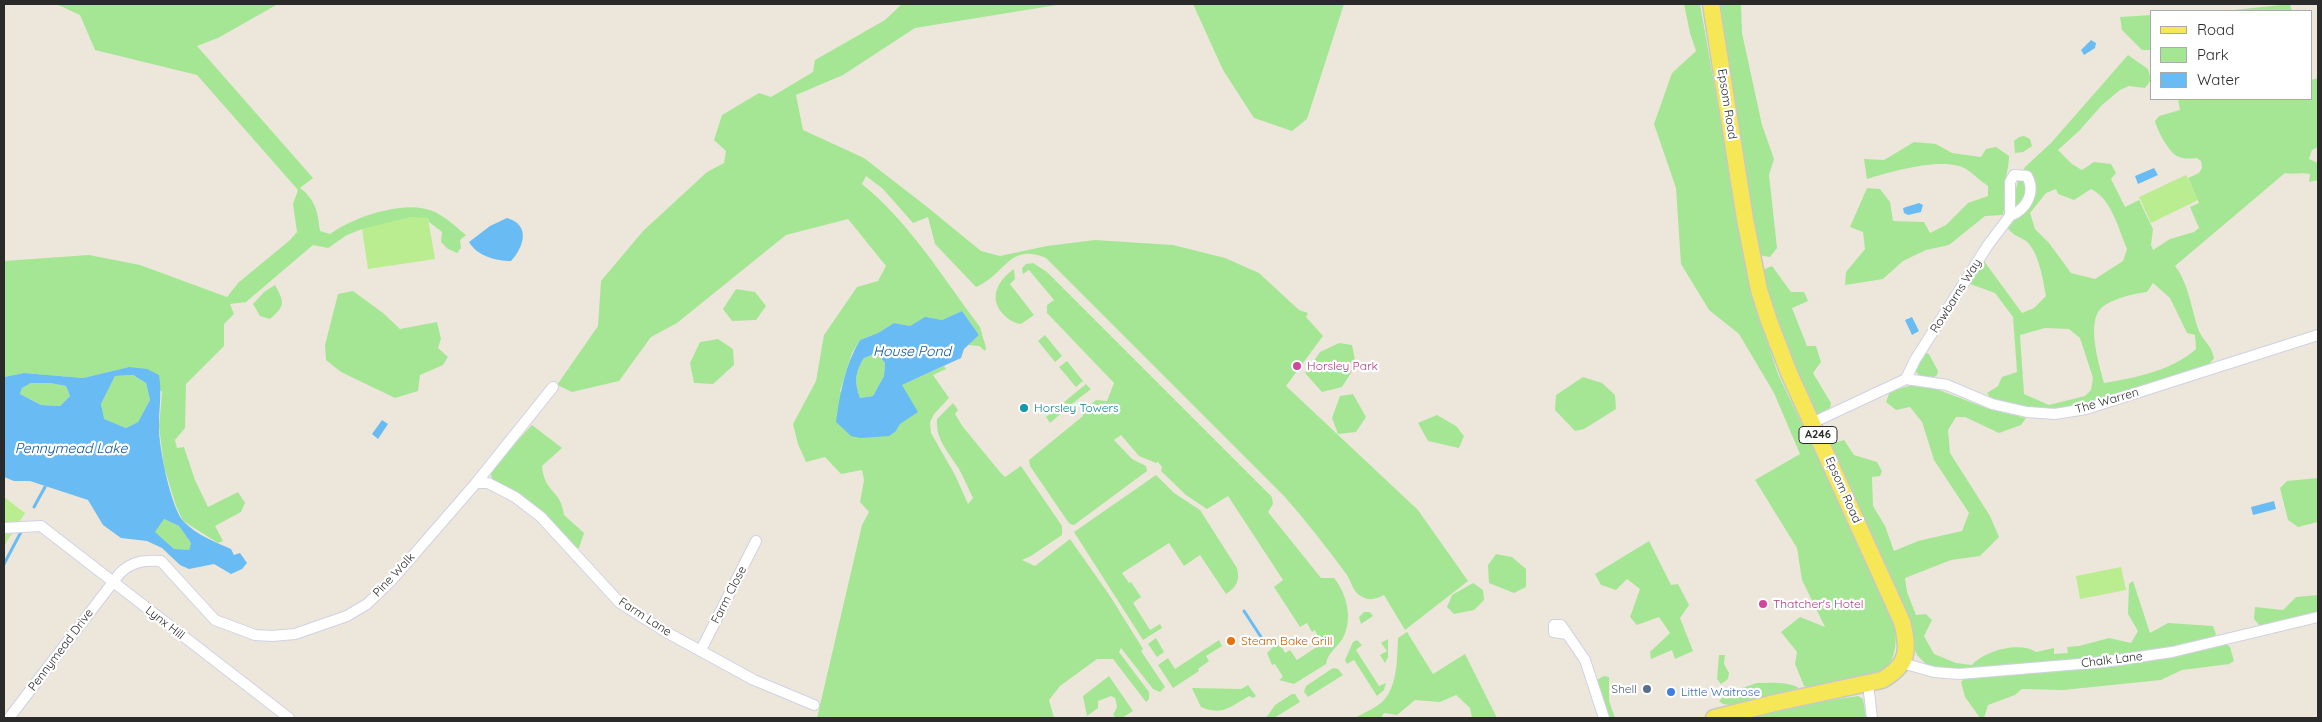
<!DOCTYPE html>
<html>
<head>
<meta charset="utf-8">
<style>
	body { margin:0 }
	#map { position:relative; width:2322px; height:722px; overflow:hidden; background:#ede7db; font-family:Quicksand,sans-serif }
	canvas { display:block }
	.frame { position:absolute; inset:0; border:5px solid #2a2a2a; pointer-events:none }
	.legend { position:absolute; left:2150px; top:10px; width:162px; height:90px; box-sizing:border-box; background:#fff; border:1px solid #aaa; margin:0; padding:6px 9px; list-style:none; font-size:15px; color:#2a2a2a }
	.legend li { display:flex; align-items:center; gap:10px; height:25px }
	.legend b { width:25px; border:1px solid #aaa }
</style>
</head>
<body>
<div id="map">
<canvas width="2322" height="722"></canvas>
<div class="frame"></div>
<ul class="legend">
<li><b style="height:6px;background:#f6e756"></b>Road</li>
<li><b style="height:14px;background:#a5e695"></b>Park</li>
<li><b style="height:14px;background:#69bbf3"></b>Water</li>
</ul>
</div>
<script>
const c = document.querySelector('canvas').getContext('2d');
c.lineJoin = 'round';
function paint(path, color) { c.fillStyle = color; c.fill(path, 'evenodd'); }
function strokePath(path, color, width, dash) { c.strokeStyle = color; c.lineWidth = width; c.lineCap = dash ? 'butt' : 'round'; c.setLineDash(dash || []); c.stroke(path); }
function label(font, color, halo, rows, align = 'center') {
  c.font = font + ' Quicksand,sans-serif'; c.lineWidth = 4.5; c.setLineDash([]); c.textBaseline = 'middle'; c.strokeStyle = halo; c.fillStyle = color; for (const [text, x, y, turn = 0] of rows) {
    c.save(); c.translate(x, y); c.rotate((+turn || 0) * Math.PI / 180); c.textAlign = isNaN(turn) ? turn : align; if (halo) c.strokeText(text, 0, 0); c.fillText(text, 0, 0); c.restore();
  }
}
paint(new Path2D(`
	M 56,4 L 278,4 L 218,38 L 197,46 L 313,178 L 300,188 C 316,200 318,213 320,231 L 330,234 C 353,217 407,198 435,212 C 447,218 456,227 466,235 L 460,240 L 461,248 L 457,253 L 448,249 L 441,242 L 442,232 L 429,222 L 428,218 L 362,229 L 347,235 L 328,248 L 313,245 L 246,302 L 230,304 L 234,314 L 224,324 L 224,346 L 186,384 L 185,428 L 175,440 L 177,448 L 184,447 L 195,480 L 208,507 L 238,492 L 245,503 L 241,512 L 215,526 L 223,541 L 218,543 L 183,521 L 176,506 L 164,467 L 159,427 L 162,392 L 129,367 L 83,378 L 24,373 L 4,377 L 4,261 L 89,255 L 140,265 L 227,297 L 238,283 L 290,240 L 297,232 L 293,204 L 298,190 L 197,75 L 95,50 L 80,15 Z
	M 902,4 L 1063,4 L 915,28 L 843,75 L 796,95 L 803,130 L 864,158 L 926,206 L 981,251 L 1000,256 L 1047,246 L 1095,240 L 1173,245 L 1225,258 L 1259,273 L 1299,310 L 1308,313 L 1306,317 L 1323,336 L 1286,386 L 1418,510 L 1468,581 L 1405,630 L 1384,595 C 1375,600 1368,601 1359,595 C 1353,591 1351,581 1347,575 C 1327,548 1306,521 1284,496 L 1046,258 C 1009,242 1005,275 976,287 L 935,244 L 928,217 L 913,223 L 883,189 L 866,176 L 862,184 C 910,223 943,278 980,327 L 986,348 L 985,351 L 979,346 L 968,345 L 979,335 L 962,311 L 942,320 L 925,318 L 910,326 L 894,323 L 878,333 L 860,340 L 852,353 L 840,391 L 896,431 L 900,424 L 902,385 L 944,366 L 946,369 L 933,375 L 949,398 L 934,414 L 930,422 L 931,433 L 955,475 L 968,504 L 973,498 C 968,488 964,478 959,469 C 949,453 935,439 937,419 L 953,403 L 958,410 L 955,414 L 963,427 L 1000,472 L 1005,477 L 1021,466 L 1062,526 L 1062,535 L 1031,556 L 1022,560 L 1035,566 L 1070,539 L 1110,596 L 1143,649 L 1141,651 L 1165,687 L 1160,692 L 1153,689 L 1121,648 L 1119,652 L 1149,692 L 1149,699 L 1146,702 L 1113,659 L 1097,659 L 1060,686 L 1049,700 L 1054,718 L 817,718 L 862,525 L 869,512 L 860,502 L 864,480 L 862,470 L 841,474 L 825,457 L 806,462 L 798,444 L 793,424 L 816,381 L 824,335 L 857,287 L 878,281 L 886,266 L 848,219 L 786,235 L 677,323 L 651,337 L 619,381 L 572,392 L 557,385 L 598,326 L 601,281 L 643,231 L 707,172 L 724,163 L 726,151 L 714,140 L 722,115 L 759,93 L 771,97 L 813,72 L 815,60 L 885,20 Z
	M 1193,4 L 1344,4 L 1307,119 L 1292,131 L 1254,118 L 1223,70 Z
	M 1684,4 L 1700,4 L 1751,293 L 1778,374 L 1892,614 C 1898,637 1899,662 1877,677 C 1868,683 1824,687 1812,689 L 1804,686 L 1795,664 L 1797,652 L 1781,632 L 1800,617 L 1825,627 L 1802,580 L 1797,548 L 1755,480 L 1800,454 L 1774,393 L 1739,334 L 1709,310 L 1681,264 L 1676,188 L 1654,124 L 1672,73 L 1696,51 L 1690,33 Z
	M 1716,4 L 1741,4 L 1742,33 L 1762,125 L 1774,159 L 1769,175 L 1777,248 L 1770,257 L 1758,255 Z
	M 2290,4 L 2292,11 L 2219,11 L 2225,11 Z
	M 2151,15 L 2151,50 L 2142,50 L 2122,30 L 2120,17 Z
	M 2128,55 L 2148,69 L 2151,80 L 2145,88 L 2129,86 L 2120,90 L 2102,105 L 2079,131 L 2058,150 L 2072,164 L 2082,170 L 2094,162 L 2111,164 L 2116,173 L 2111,179 L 2125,207 L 2139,200 L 2153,229 L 2151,245 L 2153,250 L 2170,239 L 2194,232 L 2199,228 L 2190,207 L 2199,203 L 2188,178 L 2199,173 L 2202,168 L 2201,161 L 2197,158 C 2190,159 2183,159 2177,156 C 2168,151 2157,130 2155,121 L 2159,116 L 2180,110 L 2178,99 L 2311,99 L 2311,80 L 2318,78 L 2318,147 L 2312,150 L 2309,159 L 2318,163 L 2318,180 L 2309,182 L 2310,174 C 2301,172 2293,175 2285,173 L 2175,266 C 2189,284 2191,309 2199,331 C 2204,342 2211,344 2214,358 L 2208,366 L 2071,410 L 2037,409 L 1991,399 L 1987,393 L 1998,386 L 2002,377 L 2017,372 L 2013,317 L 1995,293 L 1970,284 L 1984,261 L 2022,313 L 2034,308 L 2046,296 C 2043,280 2039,252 2026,241 C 2018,236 2012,235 2007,227 L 2018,181 L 2025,167 L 2051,143 ZM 2056,189 L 2058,194 L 2074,200 L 2091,189 C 2111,198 2119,230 2127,249 L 2123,261 L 2095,279 L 2071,273 L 2049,243 L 2035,229 L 2030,213 L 2046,193 ZM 2153,283 L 2170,298 L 2187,333 L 2195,335 L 2196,349 C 2173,370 2135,378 2104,383 C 2099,364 2084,317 2105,305 C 2118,297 2133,294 2147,292 ZM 2045,328 L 2069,329 L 2080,338 L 2093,378 L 2091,390 L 2085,396 L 2049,405 L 2024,394 L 2020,335 Z
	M 2024,136 L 2030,139 L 2032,146 L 2023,152 L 2015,153 L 2014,141 L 2019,137 Z
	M 1914,142 L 1936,144 L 1952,153 L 1981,157 L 1986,149 L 1996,147 L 2009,156 C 2009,169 2004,181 2004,192 C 2003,202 2006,203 2003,215 L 1985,216 L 1949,245 L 1926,250 L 1903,261 L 1883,279 L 1845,285 L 1846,272 L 1865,249 L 1863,232 L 1850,227 L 1867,188 L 1880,189 L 1890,202 L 1893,221 L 1924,222 L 1930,233 L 1946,225 L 1968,203 L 1988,196 L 1988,186 C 1980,181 1974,174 1966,169 C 1944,156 1890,172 1867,179 L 1864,159 L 1884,160 Z
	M 1033,263 L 1047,272 L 1272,497 L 1273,504 L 1268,512 L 1321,578 L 1334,578 C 1347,594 1353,619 1343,638 C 1337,648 1328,652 1326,664 L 1294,684 L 1279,680 L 1283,677 L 1275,664 L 1272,665 L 1267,653 L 1274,646 L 1280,644 L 1285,653 L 1290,650 L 1297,660 L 1321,644 L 1315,630 L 1312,632 L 1307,623 L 1300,627 L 1274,587 L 1283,580 L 1228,496 L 1207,509 L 1186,495 L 1161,471 L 1162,467 L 1158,462 L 1156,463 L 1139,456 L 1121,435 L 1114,440 L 1132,459 L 1146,466 L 1147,471 L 1074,525 L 1070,524 L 1066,519 L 1030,466 L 1029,460 L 1083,416 L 1082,412 L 1096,400 L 1107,401 L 1114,383 L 1047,313 L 1047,305 L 1054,300 L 1029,270 L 1023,274 L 1022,268 L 1026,264 Z
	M 1772,266 L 1791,292 L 1804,292 L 1808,301 L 1792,308 L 1807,346 L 1816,346 L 1821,362 L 1813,373 L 1831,403 L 1830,409 L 1817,416 L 1791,369 L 1760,271 Z
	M 1014,269 L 1015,279 L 1010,284 L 1034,315 L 1021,324 C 1014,323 1009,320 1004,315 C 988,299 997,281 1014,269 Z
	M 275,285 C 285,303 285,306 270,319 L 260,316 L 253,304 L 264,292 Z
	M 736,289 L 755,292 L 766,306 L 756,320 L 732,321 L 723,309 Z
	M 353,291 L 383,313 L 400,329 L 437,322 L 441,339 L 438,348 L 448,357 L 443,365 L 420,375 L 418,391 L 395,398 L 341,372 L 326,360 L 325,345 L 338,294 Z
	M 1045,335 L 1062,356 L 1055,362 L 1038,341 Z
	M 718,339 L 733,349 L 734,365 L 713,384 L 694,383 L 690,363 L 700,342 Z
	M 1339,343 L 1352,345 L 1356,365 L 1342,387 L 1322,392 L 1305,373 L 1320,352 Z
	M 877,353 L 885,363 L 884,376 L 873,396 L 860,398 C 854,382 855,372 864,358 Z
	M 1926,353 L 1929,354 L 1938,371 L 1937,375 L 1933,378 L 1920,376 L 1914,370 L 1922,355 Z
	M 1067,361 L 1083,381 L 1076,387 L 1059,367 Z
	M 133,375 L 146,383 L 150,400 L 138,422 L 126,428 L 103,419 L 101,404 L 115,376 Z
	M 1583,377 L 1602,383 L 1615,395 L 1616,409 L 1584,429 L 1575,431 L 1555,410 L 1556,395 Z
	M 31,383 L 50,383 L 66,386 L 70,396 L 60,406 L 41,405 L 20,394 L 22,388 Z
	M 1086,384 L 1091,389 L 1068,407 L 1064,402 Z
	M 1913,385 L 1931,387 L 1989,409 L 2026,418 L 2021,425 L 1999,433 L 1965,417 L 1956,417 L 1948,430 L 1950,453 L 1990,516 L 1999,537 L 1980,556 L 1951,560 L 1905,578 L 1907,592 L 1916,615 L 1926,614 L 1932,620 L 1924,636 L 1934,654 L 1956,663 L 1972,665 C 1984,651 2019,641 2036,652 L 2054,648 L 2054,654 L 2068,653 L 2067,647 L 2079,646 L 2109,638 L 2131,643 L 2138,631 L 2128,614 L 2129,584 L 2133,581 L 2150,633 L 2168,623 L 2213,626 L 2216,634 L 2212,640 L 2176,648 L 2085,661 L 1967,671 L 1929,667 L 1917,655 L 1830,451 L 1831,444 L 1844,440 L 1854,455 L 1877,462 L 1882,471 L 1880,476 L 1872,477 L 1873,506 L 1885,526 L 1894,551 L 1918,541 L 1962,531 L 1969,513 L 1934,460 L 1922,422 L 1910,407 L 1896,410 L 1886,402 L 1890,391 Z
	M 1353,394 L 1366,417 L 1356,432 L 1338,434 L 1332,418 L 1340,396 Z
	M 1061,405 L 1065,410 L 1050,423 L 1046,417 Z
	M 1437,415 L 1456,426 L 1464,436 L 1459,448 L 1428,441 L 1418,423 Z
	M 532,425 L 562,448 L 542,466 C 544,493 561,489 564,515 L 584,533 L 579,548 L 571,547 L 527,504 L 492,479 L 490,470 Z
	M 1156,475 L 1174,493 L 1200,510 L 1237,568 C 1240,580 1237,587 1226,594 L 1200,555 L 1184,566 L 1169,543 L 1122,573 L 1129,583 L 1131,582 L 1141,597 L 1133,603 L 1150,630 L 1160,624 L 1162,628 L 1143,640 L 1074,532 Z
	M 2318,478 L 2318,522 L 2298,527 L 2288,520 L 2280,488 L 2287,481 Z
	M 164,519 L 179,526 L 191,543 L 189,551 L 174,549 L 154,532 Z
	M 1649,541 L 1671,585 L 1678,584 L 1689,605 L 1680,618 L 1693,651 L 1675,659 L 1672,650 L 1651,659 L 1650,652 L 1670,633 L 1659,617 L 1637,625 L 1630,617 L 1640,589 L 1627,579 L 1616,590 L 1601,585 L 1595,574 Z
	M 1496,554 L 1512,557 L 1526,569 L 1526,587 L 1514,593 L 1489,583 L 1488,565 Z
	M 1473,583 L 1483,590 L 1484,600 L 1474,610 L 1454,614 L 1447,607 L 1452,595 Z
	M 2318,595 L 2318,614 L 2261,627 L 2254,619 L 2255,607 L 2283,610 L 2296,597 Z
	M 1364,612 L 1370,612 L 1373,616 L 1361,624 L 1359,617 Z
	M 1407,632 L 1433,674 L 1465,654 L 1497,718 L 1472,718 L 1470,708 L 1456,695 L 1440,702 L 1415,700 L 1397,715 L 1384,713 L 1381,718 L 1355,718 C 1364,713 1375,708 1382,702 C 1398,687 1397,658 1398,638 Z
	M 1156,638 L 1164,652 L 1157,657 L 1148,644 Z
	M 1388,639 L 1388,657 L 1385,663 L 1380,655 L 1387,651 L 1381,643 Z
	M 1219,640 L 1222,646 L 1206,656 L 1209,661 L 1198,669 L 1199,671 L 1173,688 L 1158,665 L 1168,658 L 1175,669 Z
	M 1357,640 L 1362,645 L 1356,650 L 1379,686 L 1386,683 L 1384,690 L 1377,696 L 1354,660 L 1347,664 L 1345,660 L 1353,642 Z
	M 2225,643 L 2230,647 L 2234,661 L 2229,664 L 2182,670 L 2161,680 L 2063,690 L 2022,689 L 2015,695 L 1988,705 L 1984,718 L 1980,718 L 1965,697 L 1961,682 L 1965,678 L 2120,666 Z
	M 1719,655 L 1725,655 L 1724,664 L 1729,673 L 1728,679 L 1721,684 L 1717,679 Z
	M 1333,668 L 1338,669 L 1343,675 L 1308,697 L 1304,692 L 1306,686 Z
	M 1109,676 L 1133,711 L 1122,718 L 1116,718 L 1113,715 L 1117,707 L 1115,698 L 1111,696 L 1098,701 L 1098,708 L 1087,716 L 1083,696 Z
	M 1604,676 L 1609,677 L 1609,701 L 1615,718 L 1606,718 L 1597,680 Z
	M 1757,683 C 1770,683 1787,681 1799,688 L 1730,705 L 1723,704 L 1719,701 L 1727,693 Z
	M 1248,685 L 1256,696 L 1253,698 L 1249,696 C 1230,707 1223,716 1201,707 L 1192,688 L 1241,689 Z
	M 1292,694 L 1295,694 L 1300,702 L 1274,718 L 1266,718 L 1275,705 Z
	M 1858,696 L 1863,699 L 1866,718 L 1748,718 L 1788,707 Z`), '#a5e695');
paint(new Path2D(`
	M 2186,175 L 2198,200 L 2151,223 L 2139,197 Z
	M 410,217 L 428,218 L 435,259 L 368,269 L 362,229 Z
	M 4,497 L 25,513 L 4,546 Z
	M 2121,567 L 2126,590 L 2080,599 L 2076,576 Z`), '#b9ed90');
paint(new Path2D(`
	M 2091,40 L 2096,43 L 2095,48 L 2084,55 L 2081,50 Z
	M 2154,168 L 2158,175 L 2138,184 L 2135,176 Z
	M 1919,203 L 1923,205 L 1921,212 L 1908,215 L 1904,213 L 1903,208 Z
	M 507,218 C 531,225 524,247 511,261 C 496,261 477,256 469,242 L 490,226 Z
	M 962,311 L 979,335 L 964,349 L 961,358 L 902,385 L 918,412 L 900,424 L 896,431 L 889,436 L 861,438 L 851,436 L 836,422 C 840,393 845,365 860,340 L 878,333 L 894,323 L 910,326 L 925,317 L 942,320 ZM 877,353 L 885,363 L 884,376 L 873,396 L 860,398 C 854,382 855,372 864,358 Z
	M 1912,317 L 1919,331 L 1912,335 L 1905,320 Z
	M 129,367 L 147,369 L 159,375 C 162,393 159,408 159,425 C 158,445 171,509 184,522 C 197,535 215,542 231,549 L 234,555 L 240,553 L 247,563 L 242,569 L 231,574 L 214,564 L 189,569 L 180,565 L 162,548 L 147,541 L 121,538 L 103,525 L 88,500 L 30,481 L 14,481 L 4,477 L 4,377 L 24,373 L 83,378 ZM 133,375 L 146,383 L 150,400 L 138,422 L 126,428 L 104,419 L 101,404 L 115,376 ZM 31,383 L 50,383 L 66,386 L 70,396 L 60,406 L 41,405 L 20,394 L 22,388 ZM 164,519 L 179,526 L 191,543 L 189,550 L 174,549 L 155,532 Z
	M 382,420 L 388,424 L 378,439 L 372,434 Z
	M 2274,501 L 2276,509 L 2253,515 L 2251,507 Z`), '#69bbf3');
strokePath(new Path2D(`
	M 34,507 L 45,487
	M 4,564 L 22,530
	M 1244,611 L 1263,640`), '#69bbf3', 3);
const street = new Path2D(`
	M 1906,379 L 1915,360 L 1988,245 L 2010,216 L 2010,182 L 2014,175 L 2027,176 C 2036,192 2027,209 2010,216
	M 1812,423 L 1906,379 L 1947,385 L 1992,404 L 2027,412 L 2055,414 L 2086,409 L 2318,335
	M 476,483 L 488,483 L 515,497 L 541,517 L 620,603 L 666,632 L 754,680 L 814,705
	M 4,528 L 41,526 L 289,718
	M 1567,634 L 1554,632 L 1554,625 L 1561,625 L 1585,660 L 1604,718
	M 701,650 L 756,541
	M 1902,663 L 1934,672 L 1959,674 L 2104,662 L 2172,652 L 2318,617
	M 1868,684 L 1872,718
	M 9,718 L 120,573 C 133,561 144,560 161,561 L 215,620 L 255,635 L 272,636 L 295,634 L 347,616 L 367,604 L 391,581 L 476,483 L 553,387`);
const primary = new Path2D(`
	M 1711,4 L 1745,219 L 1759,290 L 1769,321 L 1789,373 L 1902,622 C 1909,649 1909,665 1882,680 L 1779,702 L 1714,718`);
strokePath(street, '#d0d1e3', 12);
strokePath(primary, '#c8c8c8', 19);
strokePath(street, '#fff', 10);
strokePath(primary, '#f6e756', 16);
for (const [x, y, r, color] of [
	[1297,366,5,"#d1479c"],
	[1024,408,5,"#0f9aa8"],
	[1763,604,5,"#d1479c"],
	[1231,641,5,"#e8710a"],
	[1647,689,5,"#5c6f8a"],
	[1671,692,5,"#3f7fe0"]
]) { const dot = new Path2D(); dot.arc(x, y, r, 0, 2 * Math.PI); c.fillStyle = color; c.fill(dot); strokePath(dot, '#fff', 2); }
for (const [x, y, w] of [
	[1818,435,38]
]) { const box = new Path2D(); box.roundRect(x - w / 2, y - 8.5, w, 17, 4); c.fillStyle = '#fff'; c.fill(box); strokePath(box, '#2a2a2a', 1); }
label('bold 11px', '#2a2a2a', null, [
	["A246",1818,435]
]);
label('12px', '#2a2a2a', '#fff', [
	["Epsom Road",1727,104,81],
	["Rowbarns Way",1956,296,-58],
	["The Warren",2107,401,-16],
	["Epsom Road",1843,490,66],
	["Pine Walk",394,575,-47],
	["Farm Close",729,595,-63],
	["Farm Lane",645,617,33],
	["Lynx Hill",165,623,38],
	["Pennymead Drive",61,650,-53],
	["Chalk Lane",2112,660,-7]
]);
label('12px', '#b23c85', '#fff', [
	["Horsley Park",1307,366],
	["Thatcher's Hotel",1773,604]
], 'left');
label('12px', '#0d838f', '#fff', [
	["Horsley Towers",1034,408]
], 'left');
label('12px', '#c56008', '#fff', [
	["Steam Bake Grill",1241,641]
], 'left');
label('12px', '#4e5e75', '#fff', [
	["Shell",1637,689]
], 'right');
label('12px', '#366cbe', '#fff', [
	["Little Waitrose",1681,692]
], 'left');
label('italic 14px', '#0856a0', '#fff', [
	["House Pond",912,352],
	["Pennymead Lake",71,449]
]);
</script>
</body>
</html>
